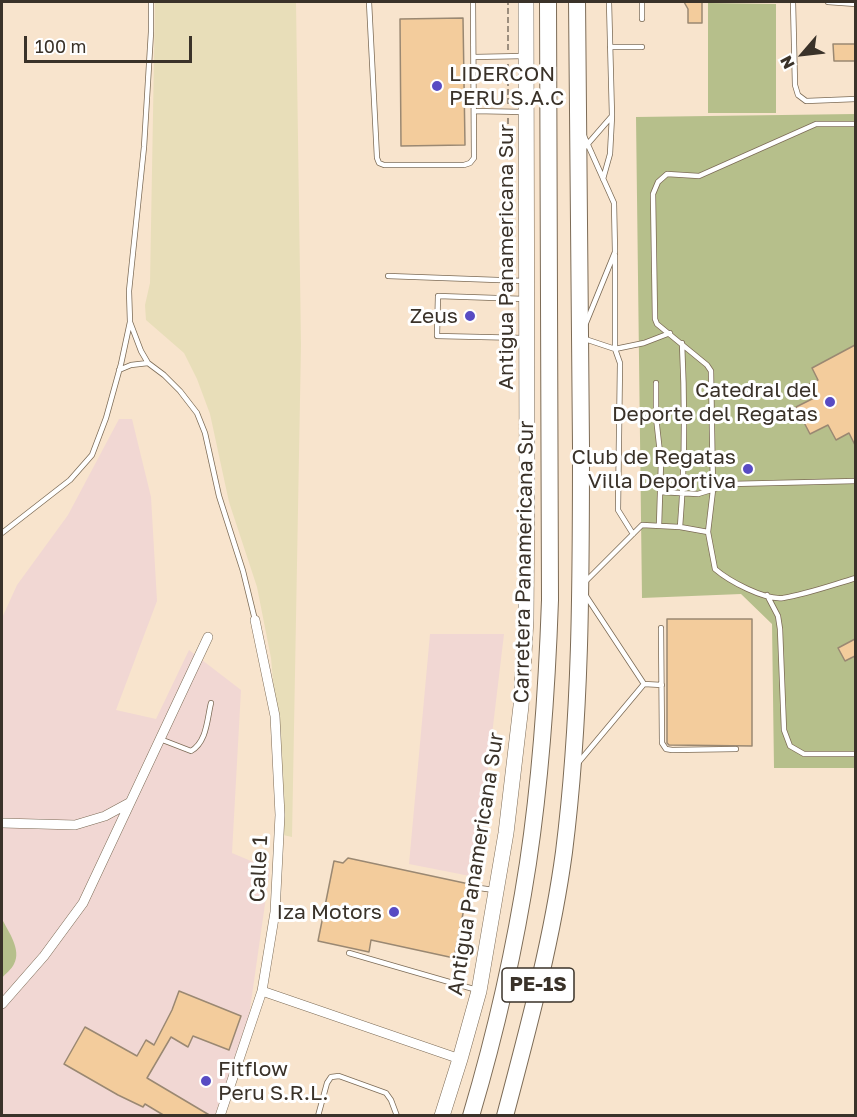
<!DOCTYPE html>
<html>
<head>
<meta charset="utf-8">
<style>
	body { margin:0 }
	#map { position:relative; width:857px; height:1117px; overflow:hidden; background:#f8e4cd; font-family:"Golos Text",sans-serif }
	canvas { display:block }
	.frame { position:absolute; inset:0; border:3px solid #3a3229; pointer-events:none }
	.north { position:absolute; left:773px; top:24px; width:60px; height:60px; -webkit-text-stroke:4px #fff; paint-order:stroke; rotate:242deg; font-size:16px; font-weight:700; line-height:24px; text-align:center; color:#3a3229 }
	.north::after { content:''; display:block; margin:auto; width:21px; height:27px; background:#3a3229; clip-path:polygon(50% 0,100% 100%,50% 72%,0 100%) }
	.scale { position:absolute; left:24px; top:36px; width:168px; height:27px; box-sizing:border-box; border:3px solid #3a3229; border-top:0; padding-left:8px; font-size:18px; line-height:21px; white-space:nowrap; color:#3a3229; -webkit-text-stroke:4px #fff; paint-order:stroke }
</style>
</head>
<body>
<div id="map">
<canvas width="857" height="1117"></canvas>
<div class="frame"></div>
<div class="north">N</div>
<div class="scale">100 m</div>
</div>
<script>
const c = document.querySelector('canvas').getContext('2d');
c.lineJoin = 'round';
function paint(path, color) { c.fillStyle = color; c.fill(path, 'evenodd'); }
function strokePath(path, color, width, dash) { c.strokeStyle = color; c.lineWidth = width; c.lineCap = dash ? 'butt' : 'round'; c.setLineDash(dash || []); c.stroke(path); }
function label(font, color, halo, rows, align = 'center') {
  c.font = font + ' "Golos Text",sans-serif'; c.lineWidth = 6; c.setLineDash([]); c.textBaseline = 'middle'; c.strokeStyle = halo; c.fillStyle = color; for (const [text, x, y, turn = 0] of rows) {
    c.save(); c.translate(x, y); c.rotate((+turn || 0) * Math.PI / 180); c.textAlign = isNaN(turn) ? turn : align; if (halo) c.strokeText(text, 0, 0); c.fillText(text, 0, 0); c.restore();
  }
}
paint(new Path2D(`
	M 119,419 L 132,419 L 151,497 L 157,601 L 116,710 L 156,719 L 189,650 L 241,690 L 232,853 L 270,869 L 249,1016 L 215,1115 L 2,1116 L 2,618 L 17,585 L 68,515 Z
	M 430,634 L 504,634 L 475,877 L 409,864 Z`), '#f1d7d3');
paint(new Path2D(`
	M 708,3 L 776,4 L 776,113 L 708,113 Z
	M 855,114 L 855,768 L 774,768 L 772,624 L 741,594 L 642,598 L 636,117 Z
	M 2,919 C 8,931 22,950 14,964 C 12,969 5,974 2,978 Z`), '#b6bf8b');
paint(new Path2D(`
	M 155,2 L 296,2 L 301,345 L 292,837 L 283,835 L 283,795 L 271,658 L 257,587 L 229,502 L 210,414 L 197,379 L 184,353 L 146,320 L 145,305 L 150,283 Z`), '#e8deb9');
const building = new Path2D(`
	M 684,2 L 702,2 L 702,23 L 688,23 L 688,9 Z
	M 463,18 L 465,145 L 401,146 L 400,19 Z
	M 833,44 L 855,44 L 855,61 L 834,61 Z
	M 855,345 L 855,445 L 849,433 L 836,440 L 828,425 L 810,434 L 796,407 L 814,398 L 807,385 L 818,380 L 812,368 Z
	M 667,619 L 752,619 L 752,746 L 669,745 L 667,743 Z
	M 855,639 L 855,656 L 845,661 L 838,648 Z
	M 348,858 L 469,884 L 454,958 L 371,940 L 369,952 L 318,941 L 334,861 L 343,863 Z
	M 179,991 L 241,1016 L 229,1050 L 193,1036 L 188,1047 L 171,1037 L 147,1078 L 211,1116 L 165,1116 L 145,1104 L 143,1107 L 118,1095 L 64,1064 L 85,1027 L 137,1056 L 146,1040 L 154,1045 L 172,1010 Z`);
paint(building, '#f3cc9c');
strokePath(building, '#9a8872', 1.5);
const service = new Path2D(`
	M 151,2 L 151,32 L 144,147 L 129,291 L 130,322 L 141,351 L 148,363 L 164,375 L 180,391 L 197,413 L 205,433 L 219,496 L 243,571 L 255,620
	M 369,2 L 377,158 L 379,163 L 384,165 L 464,165 L 470,163 L 474,158 L 473,2
	M 793,2 L 795,85 L 798,95 L 806,101 L 856,99
	M 828,2 L 856,4
	M 642,19 L 642,2
	M 610,47 L 642,47
	M 474,57 L 524,56
	M 474,111 L 524,112
	M 584,136 L 614,203 L 615,252 L 586,323
	M 586,146 L 612,116 L 609,2
	M 603,179 L 610,154 L 612,116
	M 615,255 L 615,349 L 644,343 L 670,333
	M 388,276 L 525,281
	M 524,338 L 437,336 L 438,296 L 525,299
	M 585,339 L 615,349 L 620,363 L 618,510 L 633,534
	M 119,370 L 131,365 L 148,363
	M 656,383 L 656,417 L 661,462 L 659,526
	M 684,460 L 713,460
	M 661,492 L 698,494 L 731,484 L 856,481
	M 680,527 C 685,465 685,404 682,343
	M 708,532 L 713,490 L 711,371 L 707,365 L 657,324 L 655,319 L 653,194 L 658,182 L 667,174 L 699,176 L 816,124 L 856,124
	M 2,533 L 70,480 L 92,455 L 106,418 L 121,364 L 130,322
	M 584,583 L 642,525 L 680,527 L 708,532 L 715,569 C 729,581 764,600 783,598 C 807,594 832,585 856,578
	M 767,595 L 778,616 L 780,629 L 784,730 L 790,746 L 804,754 L 856,754
	M 661,628 L 662,743 L 666,749 L 672,750 L 736,749
	M 644,684 L 662,685
	M 160,739 L 191,751 C 207,742 207,719 211,703
	M 578,763 L 644,684 L 586,596
	M 472,887 L 494,890
	M 349,953 L 477,990
	M 318,1116 L 327,1083 L 331,1077 L 339,1076 L 386,1093 L 391,1100 L 397,1116`);
const minor = new Path2D(`
	M 2,823 L 75,825 L 105,816 L 129,803
	M 262,991 L 460,1059
	M 2,1004 L 44,956 L 83,903 L 208,637
	M 220,1116 L 262,991 L 275,912 L 280,815 L 275,716 L 255,620`);
const primary = new Path2D(`
	M 442,1116 L 460,1059 L 479,991 L 506,833 L 521,706 L 526,619 L 527,478 L 526,2`);
const motorway = new Path2D(`
	M 471,1116 C 496,1032 515,948 528,863 C 541,776 547,687 550,600 L 548,2
	M 505,1116 C 528,1029 552,941 564,852 C 581,717 581,582 581,447 C 580,298 579,150 577,2`);
strokePath(service, '#7c6b56', 6);
strokePath(minor, '#7c6b56', 10);
strokePath(primary, '#7c6b56', 16);
strokePath(motorway, '#7c6b56', 18);
strokePath(new Path2D(`
	M 508,50 L 508,2
	M 508,104 L 508,64
	M 508,118 L 508,167 L 512,178`), '#9c8e7e', 2, [6, 3]);
strokePath(service, '#fff', 4.5);
strokePath(minor, '#fff', 9);
strokePath(primary, '#fff', 15);
strokePath(motorway, '#fff', 16);
for (const [x, y, r, color] of [
	[437,86,6,"#584bc3"],
	[470,316,6,"#584bc3"],
	[830,402,6,"#584bc3"],
	[748,469,6,"#584bc3"],
	[394,912,6,"#584bc3"],
	[206,1081,6,"#584bc3"]
]) { const dot = new Path2D(); dot.arc(x, y, r, 0, 2 * Math.PI); c.fillStyle = color; c.fill(dot); strokePath(dot, '#fff', 2); }
for (const [x, y, w] of [
	[538,985,72]
]) { const box = new Path2D(); box.roundRect(x - w / 2, y - 17, w, 34, 4.5); c.fillStyle = '#fff'; c.fill(box); strokePath(box, '#3a3229', 1.5); }
label('bold 20px', '#3a3229', null, [
	["PE-1S",538,985]
]);
label('21px', '#3a3229', '#fff', [
	["LIDERCON",449,74,"left"],
	["PERU S.A.C",449,98,"left"],
	["Zeus",458,316],
	["Catedral del",818,390],
	["Deporte del Regatas",818,414],
	["Club de Regatas",736,457],
	["Villa Deportiva",736,481],
	["Iza Motors",382,912],
	["Fitflow",218,1069,"left"],
	["Peru S.R.L.",218,1093,"left"]
], 'right');
label('21px', '#3a3229', '#fff', [
	["Antigua Panamericana Sur",506,257,-90],
	["Carretera Panamericana Sur",524,562,-89],
	["Antigua Panamericana Sur",476,864,-81],
	["Calle 1",259,869,-87]
]);
</script>
</body>
</html>
